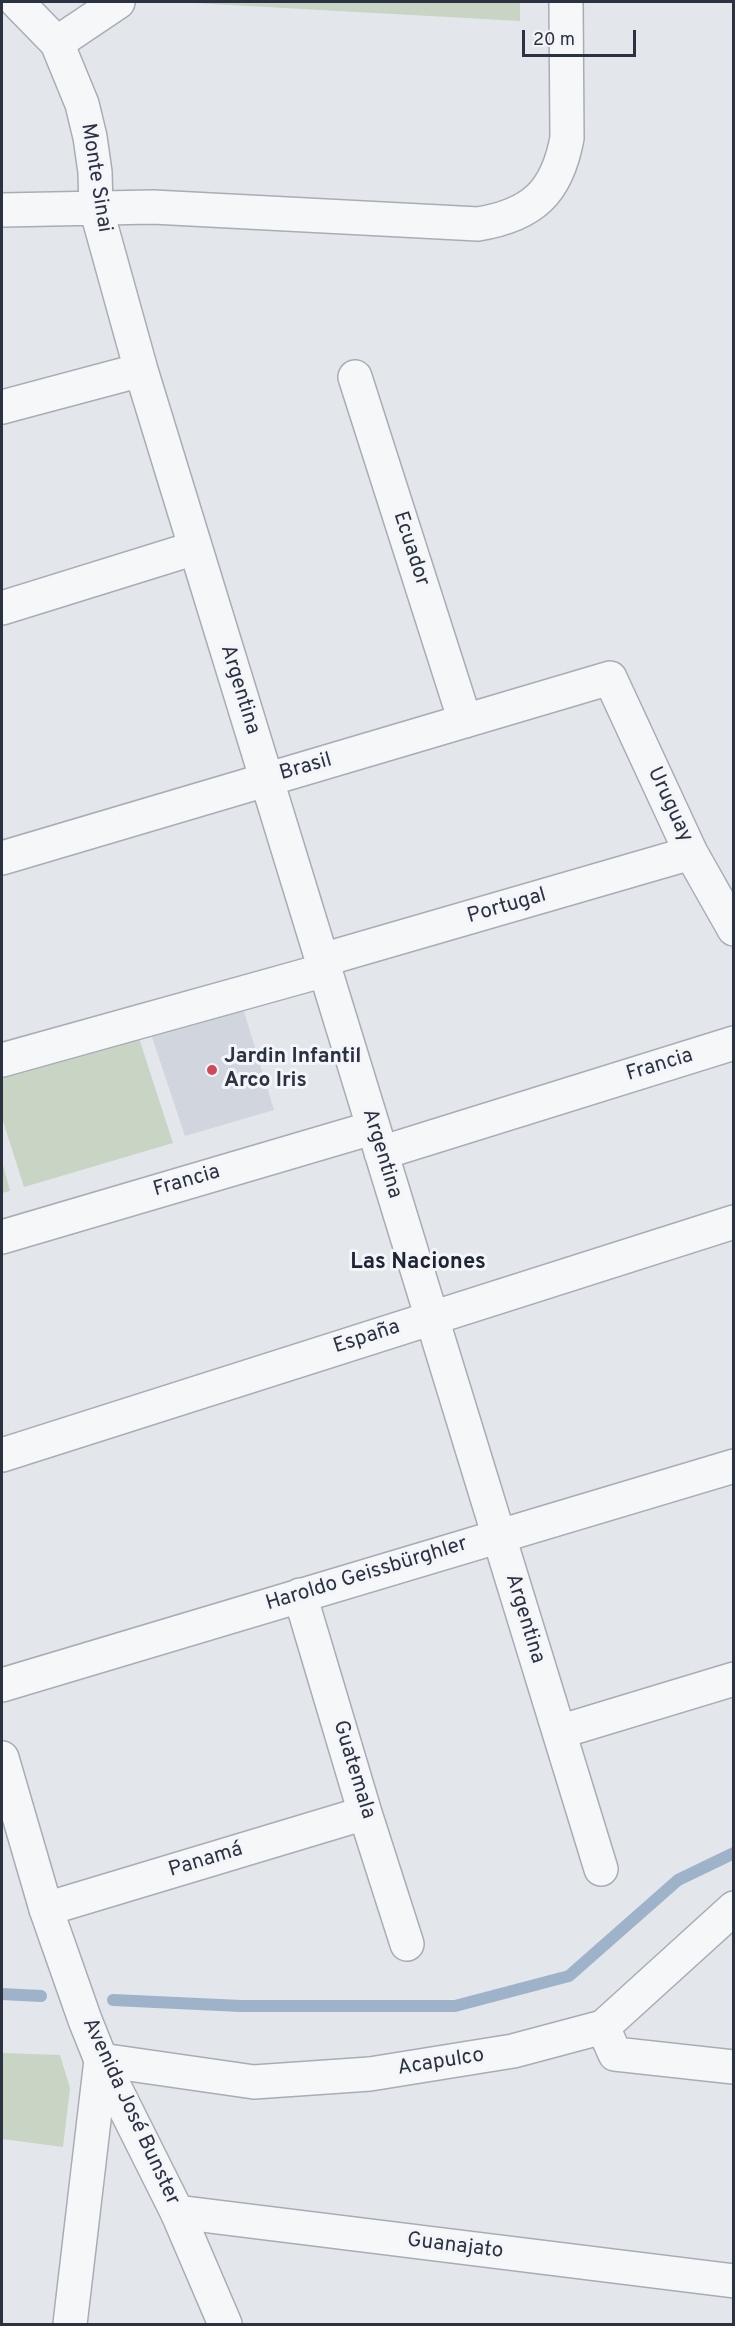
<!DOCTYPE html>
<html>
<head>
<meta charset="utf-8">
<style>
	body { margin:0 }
	#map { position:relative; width:735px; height:2326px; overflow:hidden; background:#e3e6eb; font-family:Overpass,sans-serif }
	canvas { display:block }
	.frame { position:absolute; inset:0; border:3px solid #2b3343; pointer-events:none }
	.scale { position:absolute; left:522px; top:30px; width:114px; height:27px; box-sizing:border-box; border:3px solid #2b3343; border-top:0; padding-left:8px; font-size:18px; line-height:21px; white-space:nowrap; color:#2b3343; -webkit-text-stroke:4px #f3f5f8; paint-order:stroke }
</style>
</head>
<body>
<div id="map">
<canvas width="735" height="2326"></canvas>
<div class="frame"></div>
<div class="scale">20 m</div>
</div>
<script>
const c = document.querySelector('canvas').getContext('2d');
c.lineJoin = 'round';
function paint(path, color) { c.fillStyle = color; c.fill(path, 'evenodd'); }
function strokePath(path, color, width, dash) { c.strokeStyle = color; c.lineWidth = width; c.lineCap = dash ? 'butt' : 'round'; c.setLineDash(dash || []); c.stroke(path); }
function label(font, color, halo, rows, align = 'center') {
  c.font = font + ' Overpass,sans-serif'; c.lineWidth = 6; c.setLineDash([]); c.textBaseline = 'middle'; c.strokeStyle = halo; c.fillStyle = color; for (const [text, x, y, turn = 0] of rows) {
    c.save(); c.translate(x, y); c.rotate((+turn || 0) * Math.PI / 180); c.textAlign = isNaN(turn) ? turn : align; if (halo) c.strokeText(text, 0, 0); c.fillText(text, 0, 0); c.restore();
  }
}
paint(new Path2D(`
	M 242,1005 L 274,1110 L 185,1136 L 150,1031 Z`), '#d1d5dd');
paint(new Path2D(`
	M 176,2 L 520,2 L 520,21 Z
	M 137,1032 L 173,1143 L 24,1187 L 2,1118 L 2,1072 Z
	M 2,1161 L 10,1191 L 2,1193 Z
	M 2,2053 L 60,2055 L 70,2088 L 63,2147 L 2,2139 Z`), '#c8d5c4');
strokePath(new Path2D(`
	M 2,1994 L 41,1996
	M 113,2000 L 241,2006 L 455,2006 L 569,1976 L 678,1880 L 734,1853`), '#9eb3ca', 12);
const minor = new Path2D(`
	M 17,2 L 57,43 L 82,104 L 90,137 L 95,172 L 96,208 L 141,370 L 601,1869
	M 57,43 L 118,2
	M 2,210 L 153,207 L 478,224 C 533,215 557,192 567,138 L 566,2
	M 355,377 L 465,721
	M 2,407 L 141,370
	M 2,608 L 195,548
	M 2,858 L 610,678 L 691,853 L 734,929
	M 322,960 L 691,853
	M 2,1060 L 325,970
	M 381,1153 L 734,1043
	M 2,1237 L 372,1128
	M 2,1455 L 734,1222
	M 300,1595 L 365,1813 L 407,1944
	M 2,1685 L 734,1466
	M 559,1732 L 734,1679
	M 46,1909 L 365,1813
	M 603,2027 L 615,2054 L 734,2067
	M 177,2212 L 734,2281
	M 70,2324 L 101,2060 L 254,2082 L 370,2074 L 513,2051 L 603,2027 L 734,1908`);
const tertiary = new Path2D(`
	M 2,1758 L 46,1909 L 85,2020 L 101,2060 L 177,2212 L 225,2324`);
strokePath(minor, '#a8adb5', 36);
strokePath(tertiary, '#a8adb5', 36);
strokePath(minor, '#f6f7f9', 33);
strokePath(tertiary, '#f6f7f9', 33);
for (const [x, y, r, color] of [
	[212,1070,6,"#ce4a5b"]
]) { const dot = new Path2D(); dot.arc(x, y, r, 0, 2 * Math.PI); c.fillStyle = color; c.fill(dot); strokePath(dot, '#f3f5f8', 2); }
label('21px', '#2b3343', '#f3f5f8', [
	["Monte Sinai",95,178,81],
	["Ecuador",410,549,72],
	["Argentina",239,690,73],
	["Brasil",306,768,-16],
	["Uruguay",669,805,65],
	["Portugal",507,907,-16],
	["Francia",660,1066,-17],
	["Argentina",381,1154,73],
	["Francia",187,1182,-16],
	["España",367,1338,-18],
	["Haroldo Geissbürghler",367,1575,-17],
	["Argentina",524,1619,73],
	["Guatemala",353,1770,73],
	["Panamá",206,1861,-17],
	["Acapulco",441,2063,-9],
	["Avenida José Bunster",130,2112,65],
	["Guanajato",455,2247,7]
]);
label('bold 21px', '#2b3343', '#f3f5f8', [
	["Jardin Infantil",224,1058],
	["Arco Iris",224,1082]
], 'left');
label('bold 22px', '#1d2434', '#f3f5f8', [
	["Las Naciones",418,1264]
]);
</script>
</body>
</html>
